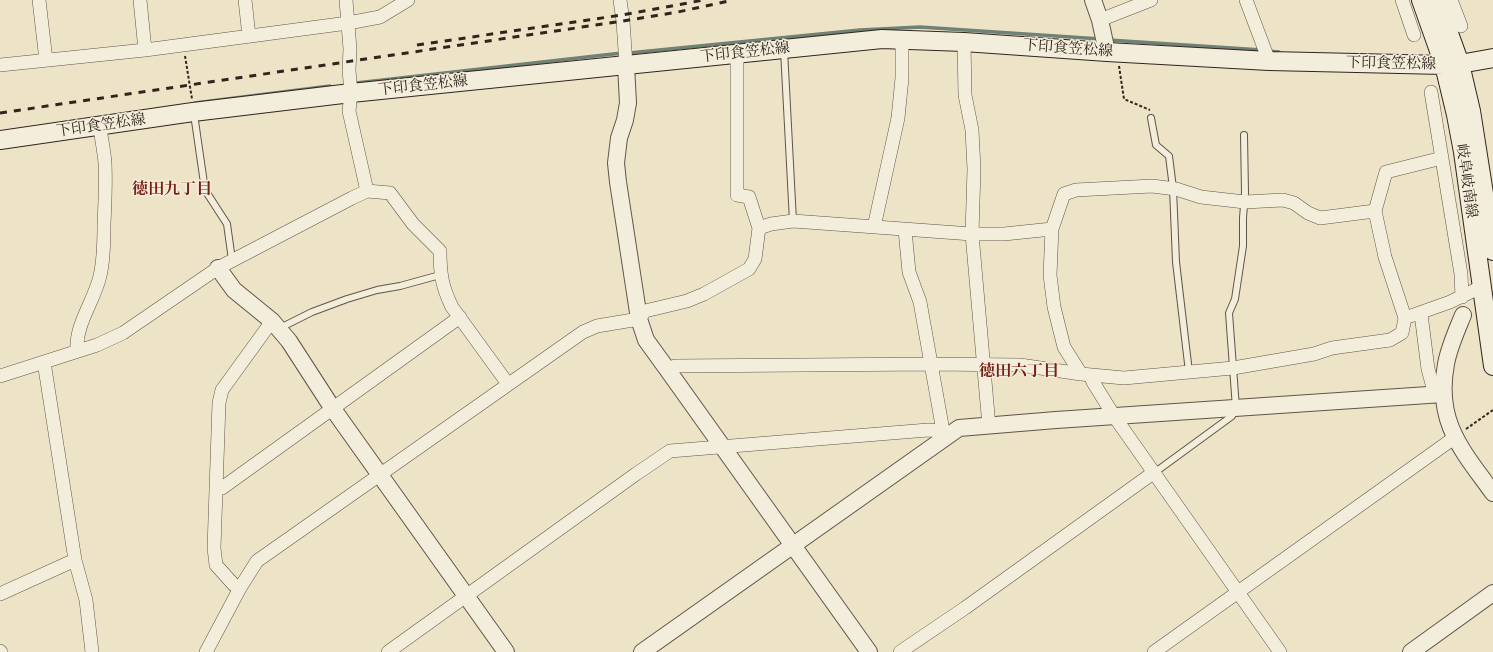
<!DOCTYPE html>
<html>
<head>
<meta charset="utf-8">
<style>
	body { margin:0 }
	canvas { display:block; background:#ede4c7 }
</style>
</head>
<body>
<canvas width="1493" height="652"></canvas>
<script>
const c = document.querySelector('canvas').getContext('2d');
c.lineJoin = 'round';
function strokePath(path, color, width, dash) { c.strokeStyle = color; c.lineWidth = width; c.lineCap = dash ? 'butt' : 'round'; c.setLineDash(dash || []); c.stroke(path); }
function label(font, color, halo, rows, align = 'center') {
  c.font = font + ' Alegreya,"Noto Serif JP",serif'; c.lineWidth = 3; c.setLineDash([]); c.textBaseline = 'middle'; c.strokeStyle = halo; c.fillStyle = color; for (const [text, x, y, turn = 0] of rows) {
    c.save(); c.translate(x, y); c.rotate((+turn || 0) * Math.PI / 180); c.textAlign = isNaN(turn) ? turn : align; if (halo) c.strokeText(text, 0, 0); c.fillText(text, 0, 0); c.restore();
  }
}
strokePath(new Path2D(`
	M 1109,40 L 1262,50
	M 1268,51 L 1279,52
	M 629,53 L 860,30 L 920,27 L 1101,39
	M 356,83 L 622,53
	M 195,103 L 330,86`), '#708175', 3.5);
const service = new Path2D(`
	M 784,50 L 793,221
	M 194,114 L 205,190 L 227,224 L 232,260
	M 1151,118 L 1156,145 L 1169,156 L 1173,188 L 1176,262 L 1189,372
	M 280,328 L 312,312 L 347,299 L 377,290 L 400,286 L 440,275
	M 1154,473 L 1232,416 L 1236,408 L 1229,313 L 1235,299 L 1243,246 L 1243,218 L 1245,193 L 1244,135`);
const minor = new Path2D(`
	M 39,0 L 46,60
	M 140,0 L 145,50
	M 245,0 L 249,36
	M 346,0 L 350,49 L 349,70 L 351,93 L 349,111 L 367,191
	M 620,0 L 623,21 L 626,65
	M 1246,0 L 1269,61
	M 1402,0 L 1414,35
	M 1451,0 L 1461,26
	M 1100,20 L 1151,0
	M 964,42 L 965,95 L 972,130 L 974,169 L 972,234 L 989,426
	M 737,53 L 737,195 L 749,197 L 759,228
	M 0,65 L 145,50 L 348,23 L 380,17 L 408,0
	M 1431,92 L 1461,274 L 1462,297
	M 1442,158 L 1386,172 L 1375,211 L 1385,257 L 1405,318 L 1450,302 L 1481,287
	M 874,227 L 898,118 L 902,78 L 902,39
	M 905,230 L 909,272 L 920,302 L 943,431 L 947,436
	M 1421,314 L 1428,369 L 1435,395
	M 77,351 C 75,324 94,302 100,276 C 104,259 104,241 104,224 C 105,204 106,183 105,163 C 104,150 101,138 100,126
	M 44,362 L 75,560 L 86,600 L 92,652
	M 667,369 L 675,366 L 932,364 L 1020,365 L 1081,374 L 1124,378 L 1233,368 L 1314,354 L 1332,348 L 1390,340 L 1402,333 L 1405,318
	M 1081,374 L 1064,347 L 1054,307 L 1050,275 L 1052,229 L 1064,194 L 1076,190 L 1152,186 L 1176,189 L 1201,197 L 1245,202 L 1283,200 L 1294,203 L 1308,213 L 1320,218 L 1375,211
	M 1090,375 L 1093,382 L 1114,416 L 1280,652
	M 0,376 L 97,345 L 123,333 L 218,268 L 352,198 L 367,191 L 390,193 L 413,224 L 440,251 C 440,273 442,287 452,307 L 508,384
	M 216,488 L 222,488 L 460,317
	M 240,588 L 234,585 L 216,565 L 214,548 L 219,403 L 222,390 L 272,321
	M 0,594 L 75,560
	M 0,651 L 1,652
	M 206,652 L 240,588 L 257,561 L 583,332 L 597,326 L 639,319 L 645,311 L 687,301 L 704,294 L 749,269 L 755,259 L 759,228 L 771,224 L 793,221 L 972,234 L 1004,234 L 1052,229
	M 388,652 L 636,474 L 670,451 L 928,430 L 943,431
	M 900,652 L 965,608 L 1153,473
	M 1154,652 L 1454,438`);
const tertiary = new Path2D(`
	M 1093,0 L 1100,20 L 1107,52
	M 626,65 L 628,103 L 625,120 L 619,138 L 616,163 L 618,182 L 639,319 L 646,340 L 667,369 L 869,652
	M 218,268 L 234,290 L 272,321 L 289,341 L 333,409 L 506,652
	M 1463,315 C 1457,330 1449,347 1446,364 C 1435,422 1462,450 1493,493
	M 642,652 L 959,428 L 1056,420 L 1443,394
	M 1411,652 L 1493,593`);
const secondary = new Path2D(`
	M 1421,0 L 1444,65 L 1456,115 L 1463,152 L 1493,366
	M 1437,0 L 1460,64 L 1471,111 L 1493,251
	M 0,140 L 193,112 L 351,93 L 882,39 L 964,42 L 1107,52 L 1269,61 L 1444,65 L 1460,64 L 1493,58`);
strokePath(service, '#615448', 8);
strokePath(minor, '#615448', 14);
strokePath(tertiary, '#615448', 18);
strokePath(secondary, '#32241d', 20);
strokePath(new Path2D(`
	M 185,56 L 192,99
	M 1119,66 L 1124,99 L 1150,110
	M 1466,429 L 1493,410`), '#32241d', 2, [3, 2]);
strokePath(service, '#f3eddb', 6);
strokePath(minor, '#f3eddb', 13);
strokePath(tertiary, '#f3eddb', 16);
strokePath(secondary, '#f3eddb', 18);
strokePath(new Path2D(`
	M 417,45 L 622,15 L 704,0
	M 0,113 L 623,21 L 678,12 L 733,0`), '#32241d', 3, [7, 7]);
label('15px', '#32241d', '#f3eddb', [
	["下印食笠松線",1068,49,4],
	["下印食笠松線",745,53,-6],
	["下印食笠松線",1391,64,1],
	["下印食笠松線",423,86,-6],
	["下印食笠松線",101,126,-8],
	["岐阜岐南線",1466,181,82]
]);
label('bold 16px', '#7a1f14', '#f3eddb', [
	["徳田九丁目",172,190],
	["徳田六丁目",1019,372]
]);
</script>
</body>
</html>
